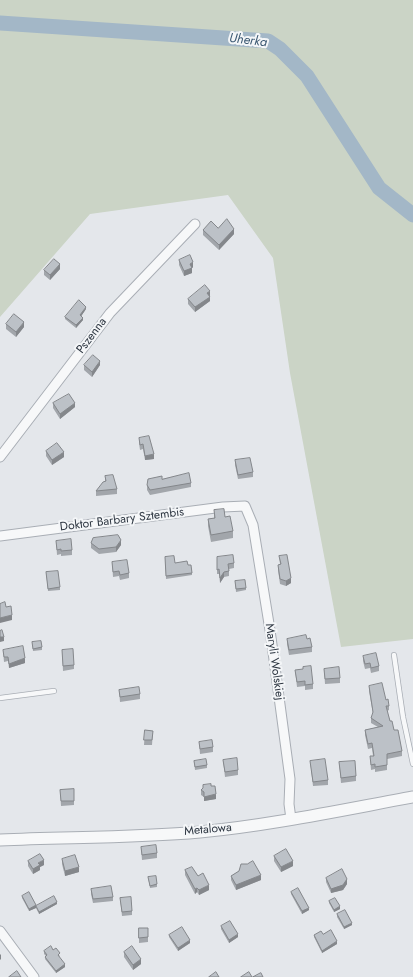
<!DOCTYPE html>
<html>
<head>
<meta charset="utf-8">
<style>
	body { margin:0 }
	canvas { display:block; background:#e4e7eb }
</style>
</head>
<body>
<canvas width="413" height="977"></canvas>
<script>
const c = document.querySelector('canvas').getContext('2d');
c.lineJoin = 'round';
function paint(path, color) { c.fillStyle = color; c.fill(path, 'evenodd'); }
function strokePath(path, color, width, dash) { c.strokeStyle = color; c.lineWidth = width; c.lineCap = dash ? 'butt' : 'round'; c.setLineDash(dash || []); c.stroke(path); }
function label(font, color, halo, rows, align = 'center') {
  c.font = font + ' Jost,sans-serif'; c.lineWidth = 4; c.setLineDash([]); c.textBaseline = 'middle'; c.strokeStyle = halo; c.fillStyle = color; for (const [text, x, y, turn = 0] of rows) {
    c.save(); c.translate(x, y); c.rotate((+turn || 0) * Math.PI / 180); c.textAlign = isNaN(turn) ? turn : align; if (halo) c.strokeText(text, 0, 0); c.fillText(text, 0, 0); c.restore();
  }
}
paint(new Path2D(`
	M 0,0 L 413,0 L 413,639 L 341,647 L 290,373 L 273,258 L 228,195 L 90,214 L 0,317 Z`), '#cbd4c6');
strokePath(new Path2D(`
	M 0,23 L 268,41 L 280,49 L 307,76 L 379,188 L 413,215`), '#a3b7c7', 15);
const service = new Path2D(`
	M 394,655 L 403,717 L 413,764
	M 0,698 L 54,691`);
const minor = new Path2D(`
	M 0,457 L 110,313 L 195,224
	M 0,536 L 223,507 L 245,506 L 253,525 L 270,630 L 290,779 L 289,804 L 291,819
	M 0,931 L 34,977`);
const tertiary = new Path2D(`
	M 0,840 C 67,837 134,838 200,832 C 272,825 342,810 413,797`);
strokePath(service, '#a9aeb5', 6);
strokePath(minor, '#a9aeb5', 11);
strokePath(tertiary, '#a9aeb5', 13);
strokePath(service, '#f7f8f9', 4.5);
strokePath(minor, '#f7f8f9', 9);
strokePath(tertiary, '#f7f8f9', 11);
paint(new Path2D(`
	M 218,228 L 234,234 L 219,250 L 203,235 L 203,230 Z
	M 179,260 L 193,267 L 192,268 L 192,273 L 184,276 L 179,265 Z
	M 60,269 L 50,280 L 44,275 L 44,270 Z
	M 209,296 L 210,301 L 195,312 L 188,304 L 188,299 L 210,296 Z
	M 86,309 L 81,316 L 83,320 L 76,328 L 65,319 L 65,317 Z
	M 6,324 L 24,327 L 16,337 L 6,329 Z
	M 84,365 L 100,365 L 92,377 L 84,370 Z
	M 53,403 L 75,407 L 60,419 L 53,408 Z
	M 139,438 L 154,459 L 145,460 L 143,449 L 140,450 L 139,443 Z
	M 46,451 L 64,457 L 52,465 L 46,456 Z
	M 235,460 L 253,472 L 253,477 L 238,479 L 235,465 Z
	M 105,476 L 117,489 L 117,494 L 96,496 L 96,491 L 105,481 Z
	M 162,479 L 191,483 L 191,487 L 150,495 L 147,490 L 147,485 Z
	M 214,510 L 225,517 L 233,531 L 233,538 L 211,542 L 208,526 L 208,519 L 214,518 Z
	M 56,541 L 72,550 L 72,555 L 61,556 L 61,554 L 57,555 Z
	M 91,543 L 121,545 L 116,552 L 99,554 L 91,548 Z
	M 279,556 L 291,583 L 286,586 L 280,584 L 278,570 L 278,565 L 280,564 Z
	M 165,557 L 175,563 L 188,565 L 192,573 L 192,575 L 166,579 Z
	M 217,557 L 234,563 L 234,568 L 229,569 L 229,576 L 224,577 L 220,583 L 219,574 L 217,574 Z
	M 112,562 L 129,573 L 129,578 L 120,580 L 119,576 L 113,577 Z
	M 46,572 L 60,587 L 60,590 L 48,591 Z
	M 235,581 L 246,588 L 246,590 L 236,592 Z
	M 287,639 L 307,639 L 312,647 L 312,652 L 289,655 L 287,644 Z
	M 32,642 L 42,647 L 42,650 L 33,651 Z
	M 3,650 L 25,663 L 9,668 L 8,661 L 4,662 Z
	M 62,650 L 74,665 L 74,669 L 63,671 Z
	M 363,656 L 379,666 L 379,671 L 371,673 L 370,668 L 365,669 L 363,661 Z
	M 324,669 L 340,678 L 340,683 L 325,684 Z
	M 295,670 L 313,684 L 313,689 L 305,690 L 305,686 L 297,687 Z
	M 369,686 L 386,700 L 389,706 L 389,710 L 387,711 L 390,721 L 394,730 L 402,751 L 402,756 L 387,759 L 387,770 L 375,772 L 375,769 L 371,770 L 370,756 L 373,756 L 372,748 L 368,749 L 365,735 L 365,730 L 378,727 L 371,723 L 371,718 L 373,714 L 369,691 Z
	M 119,690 L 140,694 L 140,699 L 120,702 Z
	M 145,730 L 153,731 L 152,745 L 144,745 Z
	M 199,742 L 213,747 L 213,752 L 200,754 Z
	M 223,760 L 238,770 L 238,775 L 225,777 Z
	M 194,761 L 207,765 L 207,768 L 195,770 Z
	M 310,761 L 328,780 L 328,785 L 313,786 Z
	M 339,762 L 356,776 L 356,781 L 341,783 Z
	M 203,785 L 211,786 L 216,799 L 204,801 L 204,797 L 201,795 L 201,790 L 203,789 Z
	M 74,789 L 74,805 L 61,806 L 60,790 Z
	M 141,847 L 157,853 L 157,858 L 142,860 Z
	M 274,856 L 293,866 L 281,872 L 274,861 Z
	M 62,859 L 79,872 L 65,876 L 62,864 Z
	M 28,861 L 44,865 L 40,867 L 40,870 L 33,874 L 28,866 Z
	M 185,870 L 209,890 L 199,895 L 197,892 L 195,894 L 185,875 Z
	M 239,871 L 261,880 L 236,890 L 231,880 L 231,876 Z
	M 148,877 L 157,884 L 157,887 L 150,888 Z
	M 326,878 L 347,884 L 343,890 L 331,893 L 326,882 Z
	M 91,889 L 113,897 L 113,901 L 93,903 L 91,894 Z
	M 291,892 L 309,910 L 302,914 L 291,894 Z
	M 22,896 L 36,908 L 29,911 L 22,898 Z
	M 120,898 L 132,911 L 132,915 L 122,916 Z
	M 329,901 L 340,909 L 334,912 L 329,903 Z
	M 57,904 L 39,914 L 36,908 L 36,906 Z
	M 337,914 L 352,925 L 344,929 L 337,917 Z
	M 221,926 L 238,937 L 229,943 L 221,929 Z
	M 139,928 L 148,937 L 148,942 L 139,943 Z
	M 169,935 L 190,943 L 178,951 L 169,937 Z
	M 314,935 L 337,944 L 322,953 L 314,937 Z
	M 53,950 L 60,956 L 59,957 L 65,967 L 56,973 L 45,959 L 46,956 L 44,954 L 44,951 Z
	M 124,952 L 141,964 L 133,970 L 124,957 Z`), '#a2a6ab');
paint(new Path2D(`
	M 234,229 L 234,234 L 219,250 L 219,245 Z
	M 193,262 L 193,267 L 192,268 L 192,273 L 184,276 L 184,271 L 190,264 Z
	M 60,264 L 60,269 L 50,280 L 50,275 Z
	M 210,291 L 210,296 L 207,298 L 207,293 Z
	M 210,297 L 210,301 L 195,312 L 195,307 Z
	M 86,307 L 86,309 L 80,318 L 80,315 Z
	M 83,318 L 83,320 L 76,328 L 76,325 Z
	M 24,322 L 24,327 L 16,337 L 16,332 Z
	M 100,361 L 100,365 L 92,377 L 92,372 Z
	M 75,403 L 75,407 L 60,419 L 60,414 Z
	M 64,452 L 64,457 L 52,465 L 52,460 Z
	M 154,454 L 154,459 L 145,460 L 145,456 Z
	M 121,540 L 121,545 L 116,552 L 116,547 Z
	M 224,572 L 224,577 L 220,583 L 220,578 Z
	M 291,578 L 291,583 L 286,586 L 286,581 Z
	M 12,615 L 12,620 L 0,623 L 0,618 Z
	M 0,637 L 4,637 L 4,641 L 0,642 Z
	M 25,658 L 25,663 L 9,668 L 9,664 Z
	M 216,794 L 216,799 L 204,801 L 204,797 Z
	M 44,860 L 44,865 L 40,867 L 40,870 L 33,874 L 33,869 L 38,863 Z
	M 293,861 L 293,866 L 281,872 L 281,867 Z
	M 79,867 L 79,872 L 65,876 L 65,871 Z
	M 261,875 L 261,880 L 236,890 L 236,885 Z
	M 347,879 L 347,884 L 343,890 L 331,893 L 331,889 Z
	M 209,885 L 209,890 L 199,895 L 199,890 Z
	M 197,888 L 197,892 L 195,894 L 195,889 Z
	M 57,902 L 57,904 L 39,914 L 39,912 Z
	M 36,905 L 36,908 L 29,911 L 29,909 Z
	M 340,906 L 340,909 L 334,912 L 334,910 Z
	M 309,908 L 309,910 L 302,914 L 302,911 Z
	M 352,923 L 352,925 L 344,929 L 344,927 Z
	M 238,934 L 238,937 L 229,943 L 229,940 Z
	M 190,940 L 190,943 L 178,951 L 178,948 Z
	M 337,941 L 337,944 L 322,953 L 322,951 Z
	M 1,954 L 1,959 L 0,960 L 0,955 Z
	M 141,959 L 141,964 L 133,970 L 133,965 Z
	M 65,964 L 65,967 L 56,973 L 56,971 Z`), '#84878b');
const building = new Path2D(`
	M 227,219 L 234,229 L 219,245 L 203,230 L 211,221 L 218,228 Z
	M 190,255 L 193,262 L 190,264 L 192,268 L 184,271 L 179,260 Z
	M 54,259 L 60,264 L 50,275 L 44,270 Z
	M 205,285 L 210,291 L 207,293 L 210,297 L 195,307 L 188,299 Z
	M 79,300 L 86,307 L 80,315 L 83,318 L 76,325 L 65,317 Z
	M 14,314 L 24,322 L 16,332 L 6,324 Z
	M 93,355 L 100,361 L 92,372 L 84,365 Z
	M 69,394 L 75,403 L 60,414 L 53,403 Z
	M 149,436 L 154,454 L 145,456 L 143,444 L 140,445 L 139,438 Z
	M 57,443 L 64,452 L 52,460 L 46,451 Z
	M 250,458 L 253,472 L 238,475 L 235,460 Z
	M 189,473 L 191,483 L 150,490 L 147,485 L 148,479 L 162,476 L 162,479 Z
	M 113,475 L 117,489 L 96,491 L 103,482 L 106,481 L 105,476 Z
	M 224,509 L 225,517 L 230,516 L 233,531 L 211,535 L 208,519 L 215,518 L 214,510 Z
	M 118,535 L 121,540 L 116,547 L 99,549 L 91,543 L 93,538 Z
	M 71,539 L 72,550 L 61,551 L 61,549 L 57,550 L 56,541 Z
	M 233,555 L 234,563 L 228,564 L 229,571 L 224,572 L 220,578 L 219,569 L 217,570 L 217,557 Z
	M 287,555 L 291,578 L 286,581 L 280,579 L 278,565 L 281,564 L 279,556 Z
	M 174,556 L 175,563 L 187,561 L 188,565 L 191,565 L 192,573 L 166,576 L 165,557 Z
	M 127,560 L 129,573 L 120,575 L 119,571 L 113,572 L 112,562 Z
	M 58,571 L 60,587 L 48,589 L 46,572 Z
	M 245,580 L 246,588 L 236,589 L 235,581 Z
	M 5,602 L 6,607 L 11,606 L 12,615 L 0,618 L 0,604 Z
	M 2,630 L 4,637 L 0,637 L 0,631 Z
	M 306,635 L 307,639 L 310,638 L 312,647 L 289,650 L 287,639 Z
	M 41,641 L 42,647 L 33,649 L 32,642 Z
	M 23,646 L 25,658 L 9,664 L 8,657 L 4,657 L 3,650 Z
	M 73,649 L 74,665 L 63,666 L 62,650 Z
	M 376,653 L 379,666 L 371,668 L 370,663 L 365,664 L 363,656 Z
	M 311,666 L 313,684 L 305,685 L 305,681 L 297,682 L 295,670 L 303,669 L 303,667 Z
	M 339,667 L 340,678 L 325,679 L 324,669 Z
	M 382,683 L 386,700 L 388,699 L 389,706 L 386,706 L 390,721 L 392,721 L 394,730 L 398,730 L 402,751 L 387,754 L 387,765 L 375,767 L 375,764 L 371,765 L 370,756 L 374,756 L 372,743 L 368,744 L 365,730 L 383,726 L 371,718 L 373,712 L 369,686 Z
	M 139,687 L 140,694 L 120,697 L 119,690 Z
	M 145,730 L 153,731 L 152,740 L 144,740 Z
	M 212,740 L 213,747 L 200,749 L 199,742 Z
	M 237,758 L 238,770 L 225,772 L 223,760 Z
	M 206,759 L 207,765 L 195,767 L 194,761 Z
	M 325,759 L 328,780 L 313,782 L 310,761 Z
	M 355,761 L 356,776 L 341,778 L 339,762 Z
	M 211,784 L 211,786 L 215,786 L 216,794 L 204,797 L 204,792 L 201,790 L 203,788 L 203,785 Z
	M 74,789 L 74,801 L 61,801 L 60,790 Z
	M 156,845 L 157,853 L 142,855 L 141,847 Z
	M 286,849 L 293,861 L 281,867 L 274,856 Z
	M 40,854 L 44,860 L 38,863 L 40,865 L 33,869 L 28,861 Z
	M 75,855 L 79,867 L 65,871 L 62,859 Z
	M 253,861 L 261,875 L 236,885 L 231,876 L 239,871 L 241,864 L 247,864 Z
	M 192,867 L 198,876 L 203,873 L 209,885 L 199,890 L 197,888 L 195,889 L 185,870 Z
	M 342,869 L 347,879 L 343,885 L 331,889 L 326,878 Z
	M 156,876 L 157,884 L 150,886 L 148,877 Z
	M 111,886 L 113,897 L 93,899 L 91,889 Z
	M 298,888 L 309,908 L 302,911 L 291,892 Z
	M 29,892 L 36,905 L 29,909 L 22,896 Z
	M 54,896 L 57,902 L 39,912 L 36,906 Z
	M 131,897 L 132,911 L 122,912 L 120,898 Z
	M 335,898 L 340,906 L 334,910 L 329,901 Z
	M 345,910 L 352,923 L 344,927 L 337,914 Z
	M 230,921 L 238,934 L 229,940 L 221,926 Z
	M 182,927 L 190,940 L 178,948 L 169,935 Z
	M 139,928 L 148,928 L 148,937 L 139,938 Z
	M 331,930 L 337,941 L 322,951 L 314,935 L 321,931 L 323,934 Z
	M 51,946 L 53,950 L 56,948 L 60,953 L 58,955 L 65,964 L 56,971 L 45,957 L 47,955 L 44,951 Z
	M 132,946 L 141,959 L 133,965 L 124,952 Z
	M 17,971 L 21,977 L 9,977 Z
	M 216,972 L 219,977 L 209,977 Z
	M 249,972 L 252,977 L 241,977 Z
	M 261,973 L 263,977 L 253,977 Z`);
paint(building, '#bcc1c7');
strokePath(building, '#84878b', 1);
label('12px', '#2d3641', '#f4f6f8', [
	["Pszenna",92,336,-53],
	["Doktor Barbary Sztembis",122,520,-7],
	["Maryli Wolskiej",274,662,82],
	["Metalowa",208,830,-5]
]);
label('italic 13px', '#3b5872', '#f4f6f8', [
	["Uherka",248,41,7]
]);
</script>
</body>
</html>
